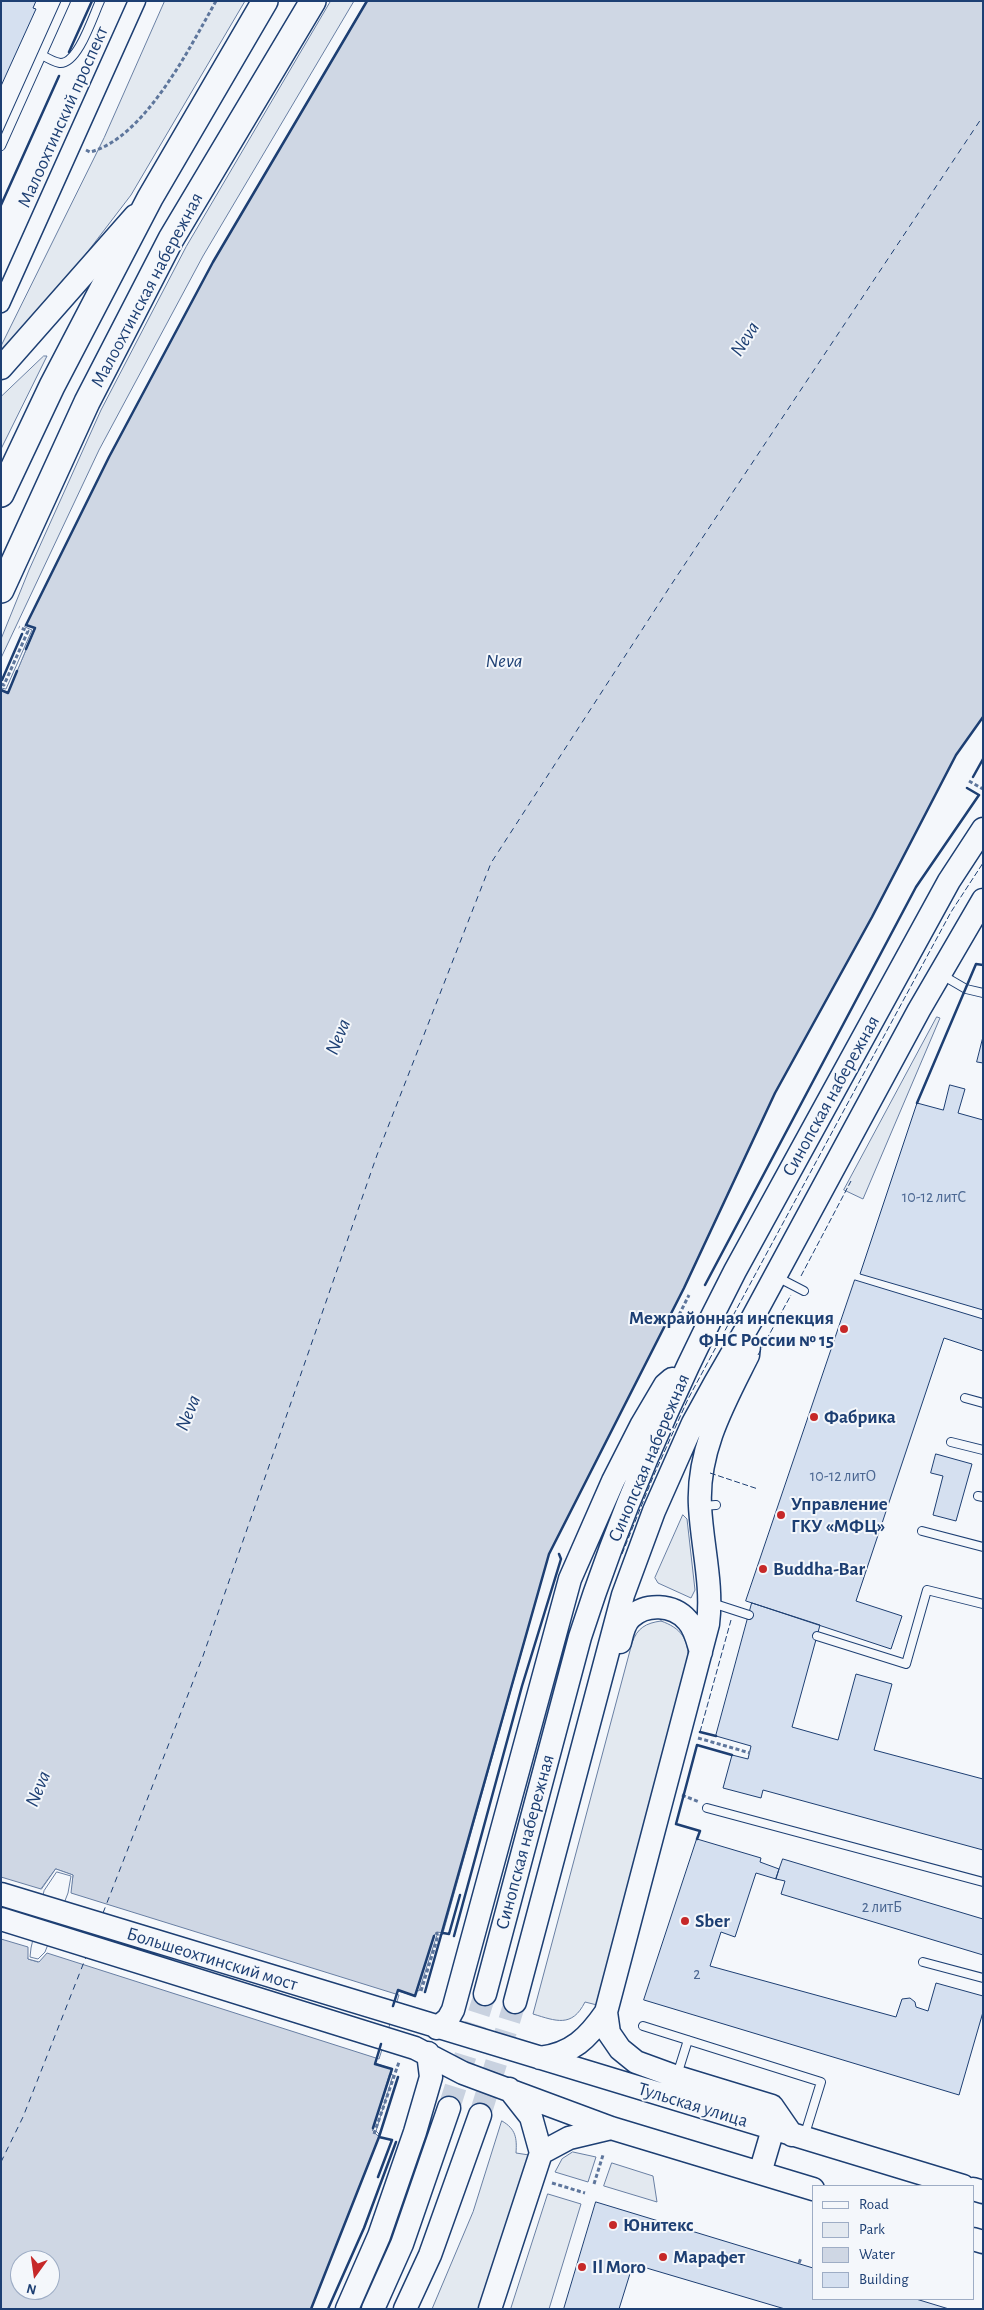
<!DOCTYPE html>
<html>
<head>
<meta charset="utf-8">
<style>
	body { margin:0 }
	#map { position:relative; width:984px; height:2310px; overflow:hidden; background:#f4f7fb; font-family:"Alegreya Sans",sans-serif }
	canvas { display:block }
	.frame { position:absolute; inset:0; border:2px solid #1d3f73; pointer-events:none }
	.legend { position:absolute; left:812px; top:2185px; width:162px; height:115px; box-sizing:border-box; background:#f4f7fb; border:1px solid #9eadc5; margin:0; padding:6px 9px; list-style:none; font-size:15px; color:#1d3f73 }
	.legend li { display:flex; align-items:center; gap:10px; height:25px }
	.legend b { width:25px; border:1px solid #9eadc5 }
	.north { position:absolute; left:10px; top:2250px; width:50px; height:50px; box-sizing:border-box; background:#f4f7fb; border:1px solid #9eadc5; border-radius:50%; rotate:194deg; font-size:14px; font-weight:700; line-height:20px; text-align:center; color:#1d3f73 }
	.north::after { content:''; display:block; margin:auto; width:18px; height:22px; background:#c62828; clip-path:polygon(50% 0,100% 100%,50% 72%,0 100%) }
</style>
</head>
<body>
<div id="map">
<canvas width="984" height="2310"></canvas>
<div class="frame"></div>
<ul class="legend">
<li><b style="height:6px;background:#f4f7fb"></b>Road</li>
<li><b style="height:14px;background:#e3e9f0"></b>Park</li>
<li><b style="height:14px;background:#cfd7e4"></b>Water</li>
<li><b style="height:14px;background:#d5e0f0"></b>Building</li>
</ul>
<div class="north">N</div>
</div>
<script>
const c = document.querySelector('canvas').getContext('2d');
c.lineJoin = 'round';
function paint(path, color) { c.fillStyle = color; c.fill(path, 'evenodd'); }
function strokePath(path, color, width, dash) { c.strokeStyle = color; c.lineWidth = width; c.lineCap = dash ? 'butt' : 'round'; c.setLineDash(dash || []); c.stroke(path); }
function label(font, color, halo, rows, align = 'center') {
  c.font = font + ' "Alegreya Sans",sans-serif'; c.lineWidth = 4; c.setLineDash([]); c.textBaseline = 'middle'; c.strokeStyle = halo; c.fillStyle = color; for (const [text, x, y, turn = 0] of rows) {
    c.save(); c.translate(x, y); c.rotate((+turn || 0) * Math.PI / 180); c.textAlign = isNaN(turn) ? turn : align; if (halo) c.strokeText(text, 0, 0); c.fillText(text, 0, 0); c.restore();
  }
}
const green = new Path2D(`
	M 165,1 L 245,1 L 131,195 L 50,301 L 1,355 L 1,346 L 104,138 Z
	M 331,1 L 354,1 L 203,256 L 99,450 L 1,658 L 1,639 L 29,570 L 101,410 L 186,247 Z
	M 44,356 L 47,356 L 1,449 L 1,397 Z
	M 937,1017 L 940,1018 L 863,1199 L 844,1190 Z
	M 683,1515 L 687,1519 L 695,1590 L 691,1598 L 658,1583 L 655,1578 Z
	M 661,1621 C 681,1628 689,1639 688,1661 L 597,2005 L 585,2002 C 572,2028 556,2021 533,2014 L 632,1643 C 637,1628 646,1623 661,1621 Z
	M 502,2121 C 516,2129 517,2138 516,2153 L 529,2155 L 480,2309 L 432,2309 L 473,2212 Z
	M 573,2152 L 596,2157 L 588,2182 L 555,2172 L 562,2159 Z
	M 612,2163 L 653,2176 L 657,2202 L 604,2186 Z
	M 548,2194 L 581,2204 L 549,2309 L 511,2309 Z`);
paint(green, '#e3e9f0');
strokePath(green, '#687fa3', 1);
const water = new Path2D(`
	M 367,1 L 983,1 L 983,717 L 956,755 L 872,917 L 775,1093 L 684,1288 L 549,1554 L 443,1933 L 435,1934 L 415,1996 L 398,1991 L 375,2063 L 392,2069 L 373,2128 L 373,2131 L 379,2137 L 311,2309 L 1,2309 L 1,690 L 8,692 L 35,629 L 26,625 L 109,457 L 213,262 ZM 56,1869 L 73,1875 C 70,1901 56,1943 38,1962 L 28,1959 L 41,1889 ZM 20,2260 L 50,2260 L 50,2290 L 20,2290 Z`);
paint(water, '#cfd7e4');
strokePath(water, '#687fa3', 1);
const pier = new Path2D(`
	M 26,625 L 35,628 L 8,693 L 1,690 L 1,688 L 6,689 L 32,630 L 25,627 Z
	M 56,1869 L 73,1875 L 71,1893 L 399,1995 L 379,2059 L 47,1953 L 39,1962 L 28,1959 L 28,1947 L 1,1939 L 1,1877 L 41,1889 ZM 57,1872 L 71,1876 L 68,1893 L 45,1952 L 38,1959 L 30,1957 L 31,1948 L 44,1891 Z
	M 437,1932 L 443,1933 L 442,1935 L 437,1935 L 419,1991 L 417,1990 L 434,1936 Z
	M 390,2074 L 393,2075 L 376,2131 L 379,2134 L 379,2137 L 373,2131 Z`);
paint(pier, '#f4f7fb');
strokePath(pier, '#687fa3', 1);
strokePath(new Path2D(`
	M 103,1913 L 203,1656 L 377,1155 L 491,863 L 671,585 L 983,116
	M 1,2162 L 23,2117 L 86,1957`), '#1d3f73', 1, [6, 5]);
const building = new Path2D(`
	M 1,1 L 36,1 L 33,8 L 36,9 L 1,86 Z
	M 983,1037 L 983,1063 L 977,1062 Z
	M 950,1085 L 965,1089 L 958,1113 L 983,1120 L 983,1310 L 860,1274 L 917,1103 L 943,1110 Z
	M 855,1280 L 983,1319 L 983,1351 L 944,1338 L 856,1601 L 902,1616 L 891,1649 L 746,1601 Z
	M 936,1454 L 972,1464 L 956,1521 L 933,1515 L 943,1476 L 931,1473 Z
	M 752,1603 L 820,1625 L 792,1727 L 838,1740 L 856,1674 L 892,1684 L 874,1750 L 983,1779 L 983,1850 L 763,1790 L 761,1798 L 723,1788 L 732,1755 L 748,1759 L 751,1746 L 716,1736 Z
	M 697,1839 L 761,1858 L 760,1862 L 779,1869 L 776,1879 L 756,1873 L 735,1937 L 721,1932 L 710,1966 L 896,2017 L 902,1999 L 910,1998 L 915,2002 L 916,2007 L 928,2011 L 936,1983 L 983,1996 L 983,2012 L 959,2095 L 644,2000 Z
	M 783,1859 L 983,1919 L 983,1955 L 781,1894 L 785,1881 L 776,1879 Z
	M 596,2202 L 813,2268 L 813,2299 L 916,2299 L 949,2309 L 785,2309 L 633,2264 L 619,2309 L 564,2309 Z`);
paint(building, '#d5e0f0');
strokePath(building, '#1d3f73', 1);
strokePath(new Path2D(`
	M 449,2108 L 485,1994
	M 480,2115 L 515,2002`), '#c9d2e0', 22, [22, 11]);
const service = new Path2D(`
	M 42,55 C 47,58 55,62 60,63 C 78,64 93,16 100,1
	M 1,146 L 66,1
	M 942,975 L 966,989 L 983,993
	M 777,1277 L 804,1291
	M 965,1398 L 983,1403
	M 951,1442 L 983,1450
	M 978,1496 L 983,1497
	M 702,1506 L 716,1505
	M 922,1531 L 983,1547
	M 712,1603 L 749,1615
	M 817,1636 L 906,1664 L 927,1590 L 983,1604
	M 707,1808 L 983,1882
	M 923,1962 L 983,1978
	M 643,2026 L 821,2082 L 804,2137
	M 677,2075 L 688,2040`);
const minor = new Path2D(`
	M 1,304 L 137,1`);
const secondary = new Path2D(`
	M 1,368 L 135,216
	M 620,1642 C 622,1634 624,1623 631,1617 C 646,1603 673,1604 687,1620 C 695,1628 698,1642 701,1652
	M 1,1894 L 963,2186
	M 1,1919 L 415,2048 L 463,2073 L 611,2128 L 813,2189
	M 485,1994 L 580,1637 C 620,1512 674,1389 735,1271 L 949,881 L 983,829
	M 515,2002 L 623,1595 L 654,1511 L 693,1423 L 715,1383 L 752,1319 L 919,1010 L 983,900
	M 606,2012 L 609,2033 L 620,2049 L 636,2062 L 677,2077 L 772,2106 L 792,2135
	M 437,2028 L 448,2019 L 453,2010 L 570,1579 L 613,1481 L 642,1424 L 665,1385 L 672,1379
	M 540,2058 C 572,2054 588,2038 606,2012 L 708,1624 C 713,1585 702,1546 700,1506 C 697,1450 724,1403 748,1355 L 749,1345
	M 541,2153 L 569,2138 L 611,2128
	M 760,2173 L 773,2129
	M 973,2189 L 983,2192
	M 973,2239 L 983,2242
	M 347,2309 L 379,2236 L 415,2132 L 431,2077 L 428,2053
	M 373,2309 L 402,2244 L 449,2108
	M 405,2309 L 430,2255 L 480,2115
	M 490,2309 L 541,2153 L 531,2117 L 509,2089`);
const primary = new Path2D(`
	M 1,494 L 52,386 L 150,198 L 265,1
	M 1,590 L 87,402 L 171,239 L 313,1`);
strokePath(service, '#1d3f73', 10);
strokePath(minor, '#1d3f73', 19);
strokePath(secondary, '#1d3f73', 25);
strokePath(primary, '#1d3f73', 28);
strokePath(new Path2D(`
	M 86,150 L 90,152 C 145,138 190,47 216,1
	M 1,684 L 4,685 L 28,631 L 19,627
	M 969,781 L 983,789
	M 679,1315 L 689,1295
	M 698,1738 L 750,1753
	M 682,1795 L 699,1802
	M 421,1991 L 437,1939 L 437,1932
	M 374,2134 L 399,2062
	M 552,2183 L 585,2193
	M 594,2184 L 603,2155
	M 799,2263 L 801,2258`), '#5e769c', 3, [4, 2.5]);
strokePath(service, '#f4f7fb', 8);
strokePath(minor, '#f4f7fb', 16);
strokePath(secondary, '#f4f7fb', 22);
strokePath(primary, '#f4f7fb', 25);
strokePath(new Path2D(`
	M 801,1276 L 851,1181
	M 758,1355 L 791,1295
	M 710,1473 L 758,1489
	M 622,1554 L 653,1477 L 688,1399 L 951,912 L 983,863
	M 700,1732 L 731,1620`), '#1d3f73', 1, [6, 2.5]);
strokePath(new Path2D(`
	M 69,52 L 92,1
	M 1,205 L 59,76
	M 26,649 L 35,628 L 26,625 L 109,457 L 213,262 L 367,1
	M 2,680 L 22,634
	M 1,690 L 8,693 L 17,671
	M 973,777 L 983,759
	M 917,1103 L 976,964 L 983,965
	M 705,1285 L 916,887 L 979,795 L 967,788
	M 700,1732 L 716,1736
	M 697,1839 L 700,1831 L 676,1824 L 697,1745 L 732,1755
	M 443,1933 L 449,1934 L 460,1895
	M 454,1936 L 522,1686 L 561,1559 L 559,1554
	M 425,1992 L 549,1554 L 684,1288 L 775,1093 L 872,917 L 956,755 L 983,717
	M 393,2006 L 398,1990 L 415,1996 L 434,1936
	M 373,2128 L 392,2069 L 375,2064 L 381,2044
	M 378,2177 L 392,2140 L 379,2137
	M 311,2309 L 379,2137 L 398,2077
	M 328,2309 L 364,2228 L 396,2142`), '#1d3f73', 2.5);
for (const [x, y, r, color] of [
	[844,1329,5,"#c62828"],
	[814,1417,5,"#c62828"],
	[781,1515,5,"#c62828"],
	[763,1569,5,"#c62828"],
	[685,1921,5,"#c62828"],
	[613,2225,5,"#c62828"],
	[663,2257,5,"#c62828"],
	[582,2267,5,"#c62828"]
]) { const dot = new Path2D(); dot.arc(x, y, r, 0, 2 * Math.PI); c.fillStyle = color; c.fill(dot); strokePath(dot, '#f4f7fb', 2); }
label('16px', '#4b6792', null, [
	["10-12 литС",934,1197],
	["10-12 литО",843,1476],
	["2 литБ",882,1907],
	["2",697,1974]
]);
label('19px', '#1d3f73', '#f4f7fb', [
	["Малоохтинский проспект",63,117,-66],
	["Малоохтинская набережная",147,290,-62],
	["Синопская набережная",831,1096,-61],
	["Синопская набережная",649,1458,-67],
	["Синопская набережная",525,1842,-75],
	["Большеохтинский мост",212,1959,17],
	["Тульская улица",693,2105,17]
]);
label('bold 19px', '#1d3f73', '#f4f7fb', [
	["Межрайонная инспекция",834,1318,"right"],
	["ФНС России № 15",834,1340,"right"],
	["Фабрика",824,1417],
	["Управление",791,1504],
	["ГКУ «МФЦ»",791,1526],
	["Buddha-Bar",773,1569],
	["Sber",695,1921],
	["Юнитекс",623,2225],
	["Марафет",673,2257],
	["Il Moro",592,2267]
], 'left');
label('italic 20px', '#1d3f73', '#f4f7fb', [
	["Neva",745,339,-58],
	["Neva",504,661],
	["Neva",338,1037,-68],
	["Neva",188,1413,-68],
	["Neva",38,1789,-68]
]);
</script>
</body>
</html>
